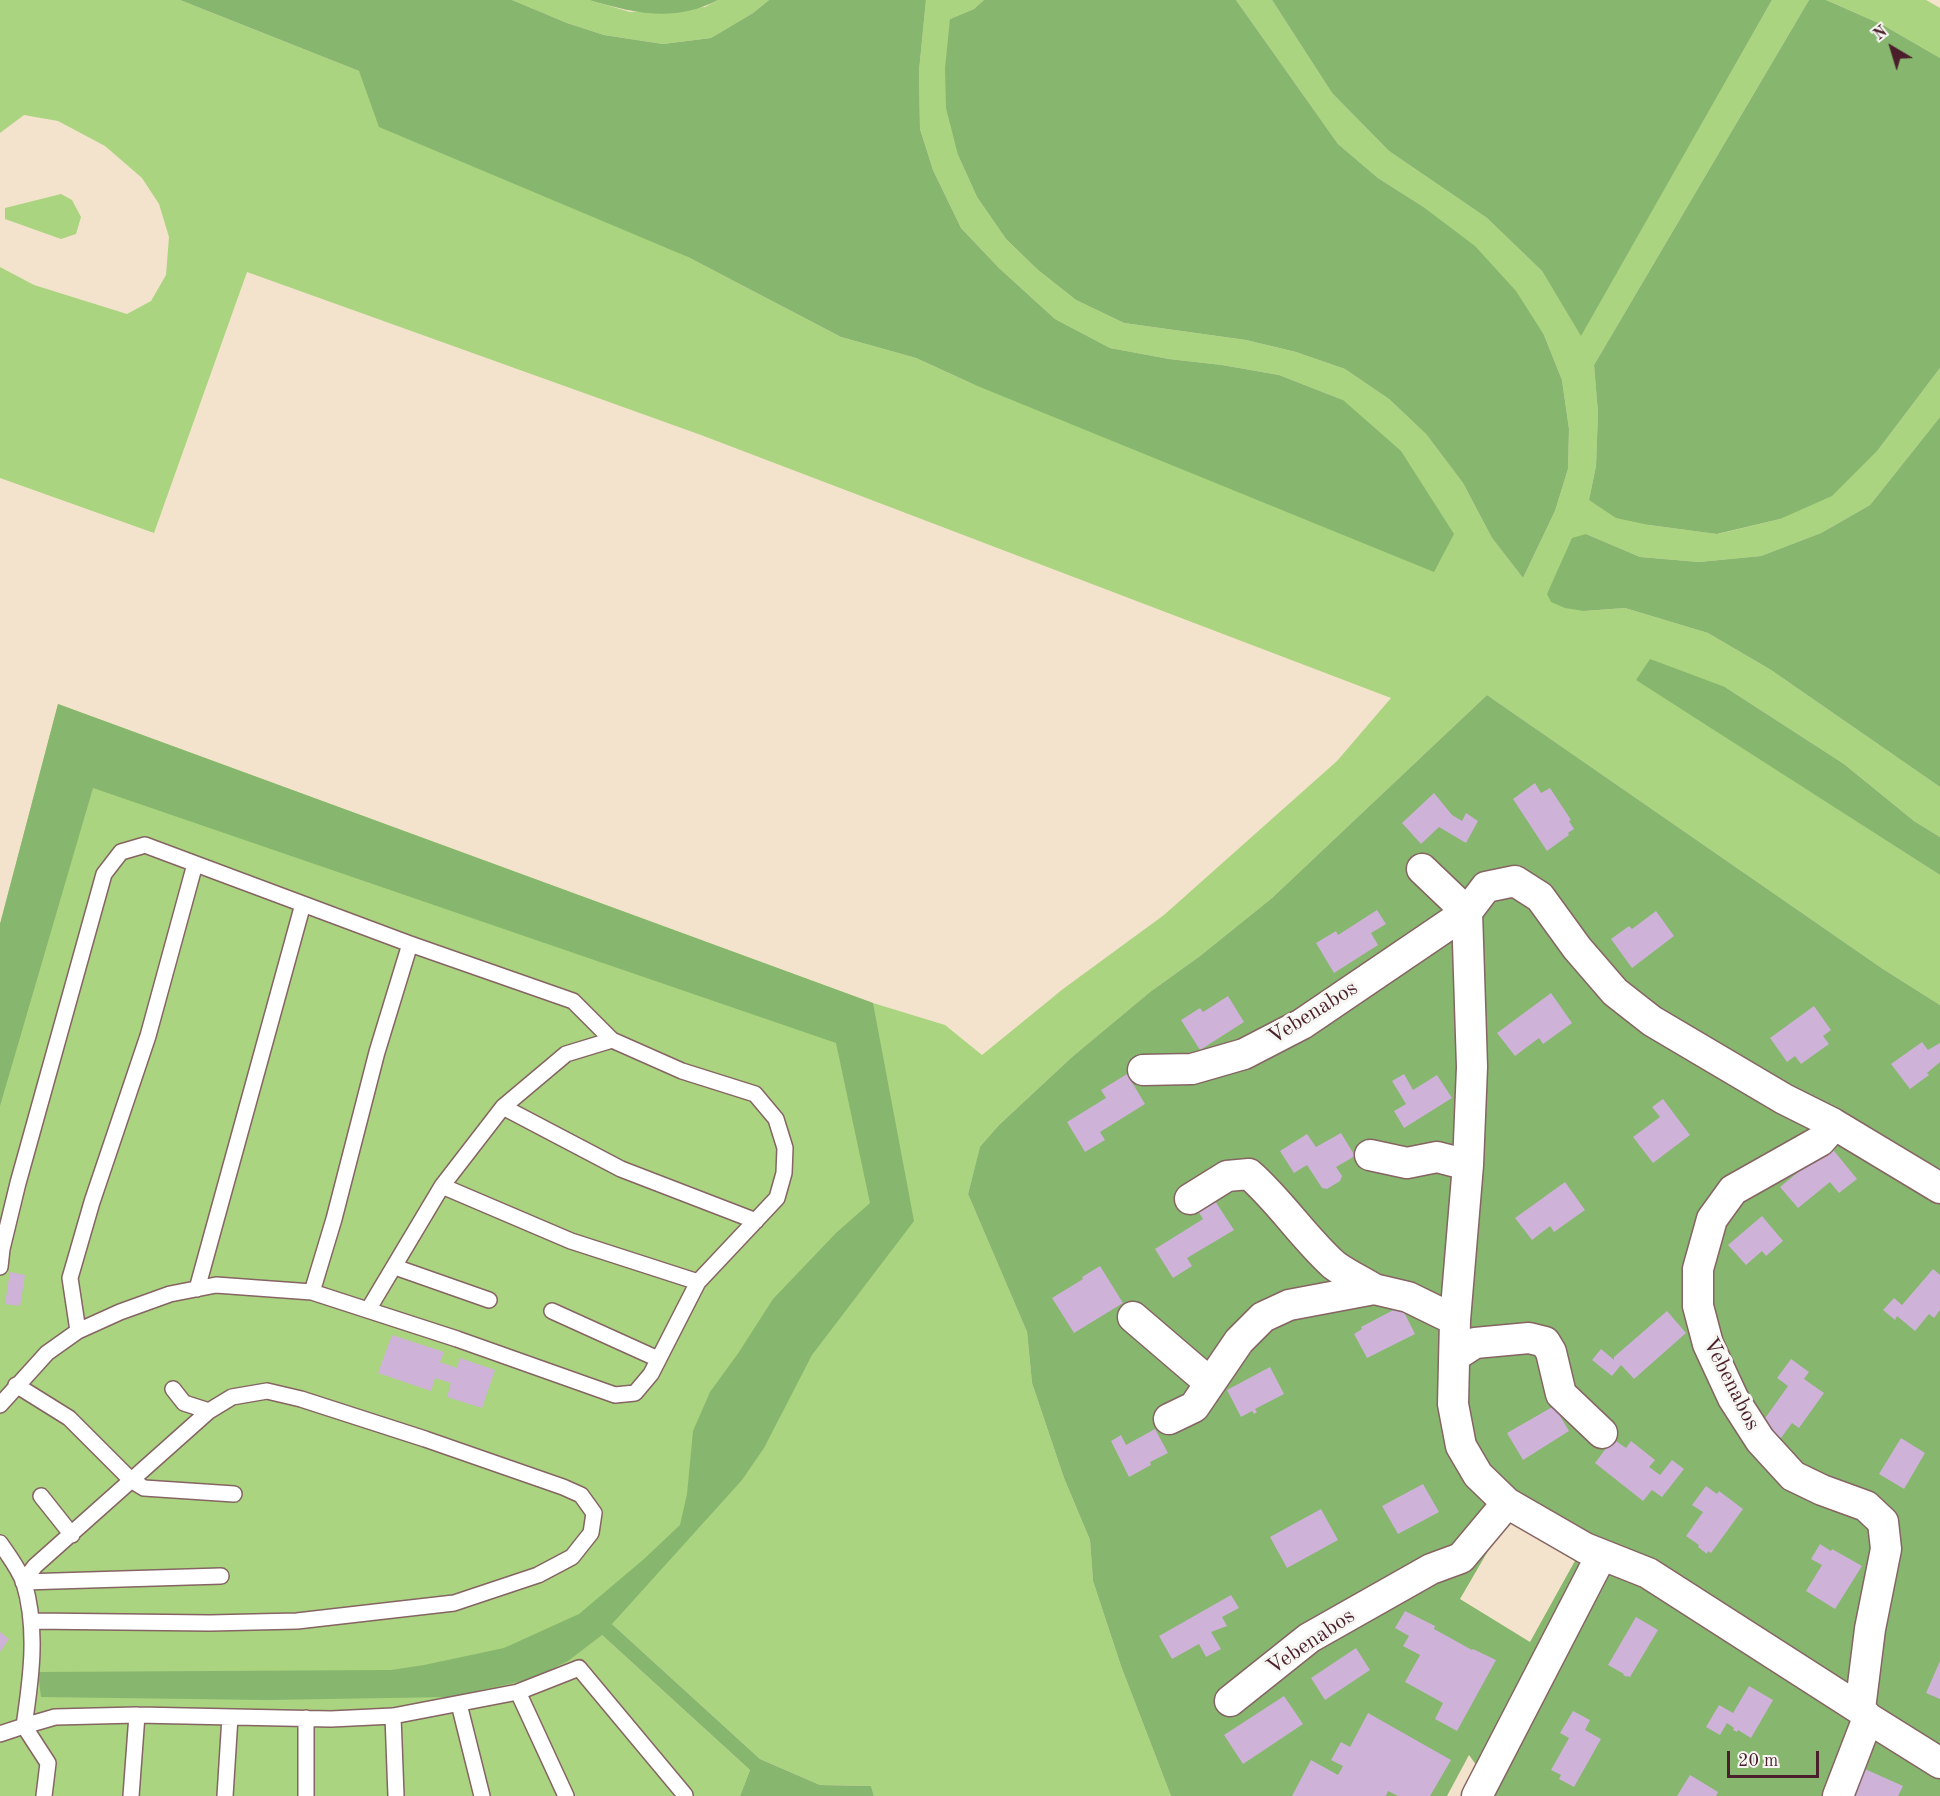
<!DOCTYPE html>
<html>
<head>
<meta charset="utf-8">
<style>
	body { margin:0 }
	#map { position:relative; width:1940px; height:1796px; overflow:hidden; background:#f3e3cc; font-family:"Old Standard TT",serif }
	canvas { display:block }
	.north { position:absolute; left:1862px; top:18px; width:60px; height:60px; -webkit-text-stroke:4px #f6f6f2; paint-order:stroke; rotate:322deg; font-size:16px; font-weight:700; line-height:24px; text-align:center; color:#4a1f2b }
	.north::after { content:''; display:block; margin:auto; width:21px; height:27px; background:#4a1f2b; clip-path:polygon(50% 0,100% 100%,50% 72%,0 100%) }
	.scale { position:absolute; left:1727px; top:1751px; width:92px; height:27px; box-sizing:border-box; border:3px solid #4a1f2b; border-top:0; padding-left:8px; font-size:18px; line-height:21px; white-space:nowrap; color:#4a1f2b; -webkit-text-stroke:4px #f6f6f2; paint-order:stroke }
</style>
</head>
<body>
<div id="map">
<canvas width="1940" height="1796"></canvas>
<div class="north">N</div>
<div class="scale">20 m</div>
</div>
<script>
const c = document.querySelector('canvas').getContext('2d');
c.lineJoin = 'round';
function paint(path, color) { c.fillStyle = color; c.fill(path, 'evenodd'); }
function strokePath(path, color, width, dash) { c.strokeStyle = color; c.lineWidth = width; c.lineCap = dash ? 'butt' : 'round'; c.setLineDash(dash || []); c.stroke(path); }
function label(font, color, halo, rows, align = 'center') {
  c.font = font + ' "Old Standard TT",serif'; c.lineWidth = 6; c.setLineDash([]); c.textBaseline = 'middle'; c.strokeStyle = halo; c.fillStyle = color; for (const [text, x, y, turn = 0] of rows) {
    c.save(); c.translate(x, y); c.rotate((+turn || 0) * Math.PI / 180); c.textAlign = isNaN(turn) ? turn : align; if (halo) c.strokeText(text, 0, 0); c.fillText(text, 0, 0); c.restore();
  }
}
paint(new Path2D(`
	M 0,0 L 180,0 L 359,71 L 688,257 L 841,337 L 916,358 L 975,385 L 1343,400 L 1279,375 L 1222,365 L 1169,359 L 1110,348 L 1055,319 L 999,268 L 961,228 L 933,170 L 920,129 L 919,71 L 926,0 L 984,0 L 974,9 L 950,19 L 958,155 L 977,197 L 1006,239 L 1038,270 L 1076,300 L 1124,323 L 1246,340 L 1296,352 L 1345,369 L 1389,399 L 1426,434 L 1463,483 L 1492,538 L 1523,578 L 1555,511 L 1568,469 L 1569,429 L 1562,380 L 1544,335 L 1422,206 L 1378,178 L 1338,144 L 1236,0 L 1272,0 L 1332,93 L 1389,151 L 1487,218 L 1542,271 L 1581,335 L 1772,0 L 1809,0 L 1594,365 L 1598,413 L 1596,466 L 1589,500 L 1649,525 L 1718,534 L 1780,519 L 1878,450 L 1940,368 L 1940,417 L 1870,505 L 1821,533 L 1761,556 L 1699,562 L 1640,557 L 1586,534 L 1584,611 L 1625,608 L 1708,633 L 1771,670 L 1940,787 L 1940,837 L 1914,821 L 1844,764 L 1725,687 L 1636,679 L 1940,875 L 1940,1005 L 1883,969 L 1487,695 L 1272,898 L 1200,956 L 1150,992 L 1072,1057 L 999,1125 L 980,1148 L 968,1194 L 1027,1332 L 1032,1383 L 1064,1478 L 1090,1540 L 1093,1581 L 1121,1666 L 1171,1796 L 874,1796 L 871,1786 L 820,1785 L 760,1759 L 612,1624 L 602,1635 L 750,1770 L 740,1796 L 0,1796 L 0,924 L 58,704 L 873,1003 L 945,1025 L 982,1055 L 1063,989 L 1164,915 L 1337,761 L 1391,698 L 701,435 L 247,272 L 154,533 L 0,478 L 0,267 L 34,285 L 127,314 L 151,301 L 166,275 L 169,237 L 159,204 L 142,178 L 105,146 L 58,121 L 24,115 L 0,133 Z
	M 512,0 L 589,0 L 630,12 L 705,7 L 718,0 L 769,0 L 753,13 L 711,38 L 663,44 L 604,35 L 567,23 Z
	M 1826,0 L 1926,0 L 1940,8 L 1940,58 L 1883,25 Z
	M 61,194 L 72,200 L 81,217 L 76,234 L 61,239 L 5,219 L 5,208 Z`), '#aad47f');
paint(new Path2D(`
	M 180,0 L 512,0 L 567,23 L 604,35 L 663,44 L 711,38 L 753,13 L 769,0 L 926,0 L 919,71 L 920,129 L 933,170 L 961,228 L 999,268 L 1055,319 L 1110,348 L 1169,359 L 1222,365 L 1279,375 L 1343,400 L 1401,451 L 1454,534 L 1434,572 L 975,385 L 916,358 L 841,337 L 688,257 L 379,127 L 359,71 Z
	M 589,0 L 718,0 C 674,23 634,13 589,0 Z
	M 984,0 L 1236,0 L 1338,144 L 1378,178 L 1422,206 L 1475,246 L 1516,291 L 1544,335 L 1562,380 L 1569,429 L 1568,469 L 1555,511 L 1523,578 L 1492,538 L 1463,483 L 1426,434 L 1389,399 L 1345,369 L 1296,352 L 1246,340 L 1124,323 L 1076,300 L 1038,270 L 1006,239 L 977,197 L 958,155 L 946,108 L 945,68 L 950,19 L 974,9 Z
	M 1272,0 L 1772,0 L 1581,336 L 1542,271 L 1487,218 L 1389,151 L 1332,93 Z
	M 1809,0 L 1826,0 L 1883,25 L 1940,58 L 1940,368 L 1878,450 L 1832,496 L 1780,519 L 1717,534 L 1649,525 L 1616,518 L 1589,500 L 1596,466 L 1598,413 L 1594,365 Z
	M 1940,417 L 1940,787 L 1771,670 L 1708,633 L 1625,608 L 1584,611 L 1565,608 L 1551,602 L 1547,594 L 1572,538 L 1586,534 L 1640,557 L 1699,562 L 1761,556 L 1821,533 L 1870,505 Z
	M 1650,659 L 1725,687 L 1844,764 L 1914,821 L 1940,837 L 1940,875 L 1636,680 Z
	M 1487,695 L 1883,969 L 1940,1005 L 1940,1796 L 1487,1796 L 1492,1787 L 1469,1755 L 1447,1796 L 1171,1796 L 1121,1666 L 1093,1581 L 1090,1540 L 1064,1478 L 1032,1383 L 1027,1332 L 968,1194 L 980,1147 L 999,1125 L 1072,1057 L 1150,992 L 1200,956 L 1272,898 ZM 1506,1520 L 1576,1559 L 1530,1642 L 1460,1599 Z
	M 58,704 L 873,1003 L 914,1221 L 812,1355 L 764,1448 L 742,1480 L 612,1624 L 760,1759 L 820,1785 L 871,1786 L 874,1796 L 740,1796 L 750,1770 L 602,1635 L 568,1661 L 532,1679 L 449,1697 L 266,1700 L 41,1697 L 38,1672 L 391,1670 L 424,1665 L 504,1648 L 579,1614 L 644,1559 L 680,1525 L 687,1494 L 693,1431 L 710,1392 L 739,1352 L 773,1299 L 836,1233 L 870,1203 L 836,1043 L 93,788 L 0,1106 L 0,924 Z`), '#87b66e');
paint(new Path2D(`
	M 1535,783 L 1541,793 L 1550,788 L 1571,820 L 1569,821 L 1574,829 L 1568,833 L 1569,835 L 1547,851 L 1513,799 Z
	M 1434,793 L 1452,815 L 1462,821 L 1466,813 L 1478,821 L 1466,843 L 1439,827 L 1421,844 L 1402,823 Z
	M 1377,910 L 1386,924 L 1371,933 L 1378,945 L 1334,973 L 1316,943 L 1336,931 L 1338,935 Z
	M 1656,911 L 1674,936 L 1632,968 L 1611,939 L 1629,926 L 1632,929 Z
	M 1551,993 L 1572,1023 L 1543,1044 L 1539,1038 L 1515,1056 L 1497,1033 Z
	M 1228,996 L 1244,1022 L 1200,1050 L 1181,1020 L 1200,1008 L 1203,1012 Z
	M 1814,1006 L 1831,1030 L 1823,1036 L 1829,1044 L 1801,1064 L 1795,1056 L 1787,1062 L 1770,1038 Z
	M 1922,1042 L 1928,1050 L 1940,1043 L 1940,1062 L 1927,1073 L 1929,1075 L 1910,1089 L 1891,1064 Z
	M 1127,1074 L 1145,1104 L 1100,1132 L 1105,1140 L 1085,1152 L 1067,1122 L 1106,1098 L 1101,1090 Z
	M 1404,1074 L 1413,1090 L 1437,1075 L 1452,1098 L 1404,1128 L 1394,1111 L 1406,1104 L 1392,1081 Z
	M 1663,1099 L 1690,1135 L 1653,1163 L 1633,1137 L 1660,1117 L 1652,1107 Z
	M 1341,1133 L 1355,1156 L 1336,1167 L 1342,1176 L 1340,1181 L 1327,1189 L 1322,1188 L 1307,1165 L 1294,1173 L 1280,1151 L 1307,1134 L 1316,1147 Z
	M 1830,1146 L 1857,1179 L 1839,1193 L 1830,1182 L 1798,1208 L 1780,1187 Z
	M 1565,1182 L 1585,1210 L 1554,1232 L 1550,1226 L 1532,1240 L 1515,1218 Z
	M 1215,1201 L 1234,1230 L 1187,1258 L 1192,1266 L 1173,1278 L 1155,1249 L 1203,1219 L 1198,1211 Z
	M 1762,1216 L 1783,1241 L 1766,1256 L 1762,1251 L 1746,1265 L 1728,1245 Z
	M 1100,1266 L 1123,1303 L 1074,1333 L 1052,1298 L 1083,1279 L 1082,1277 Z
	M 1933,1269 L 1940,1275 L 1940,1310 L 1934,1318 L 1929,1314 L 1915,1331 L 1897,1316 L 1895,1320 L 1883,1310 L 1894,1298 L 1902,1305 Z
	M 10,1272 L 25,1275 L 20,1306 L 5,1304 Z
	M 1401,1306 L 1415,1334 L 1367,1358 L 1354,1334 L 1362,1329 L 1361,1327 Z
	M 1667,1311 L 1686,1333 L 1634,1379 L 1621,1365 L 1612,1376 L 1592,1360 L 1601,1349 L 1614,1360 L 1614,1357 Z
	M 392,1335 L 444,1352 L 440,1362 L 457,1368 L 460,1358 L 495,1370 L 482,1408 L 447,1397 L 451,1383 L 435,1378 L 431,1391 L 378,1373 Z
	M 1791,1359 L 1809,1372 L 1804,1379 L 1824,1393 L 1799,1428 L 1792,1423 L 1781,1438 L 1761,1424 L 1788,1386 L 1777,1378 Z
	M 1270,1367 L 1284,1394 L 1255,1409 L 1257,1412 L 1254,1414 L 1252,1411 L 1241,1417 L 1227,1390 Z
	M 1554,1406 L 1569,1431 L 1523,1460 L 1507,1433 Z
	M 1155,1429 L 1168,1453 L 1150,1462 L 1151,1465 L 1129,1477 L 1111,1441 L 1121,1435 L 1126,1445 Z
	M 1901,1438 L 1925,1453 L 1904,1489 L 1879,1474 Z
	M 1613,1439 L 1626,1448 L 1631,1441 L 1655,1460 L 1649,1467 L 1660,1475 L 1672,1460 L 1684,1469 L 1662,1497 L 1652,1490 L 1643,1501 L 1595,1463 Z
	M 1423,1484 L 1439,1512 L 1398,1534 L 1382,1506 Z
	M 1706,1486 L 1717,1494 L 1719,1491 L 1743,1509 L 1711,1553 L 1708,1551 L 1707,1554 L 1698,1547 L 1699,1545 L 1686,1536 L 1703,1512 L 1692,1505 Z
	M 1321,1509 L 1338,1540 L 1287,1568 L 1270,1537 Z
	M 1820,1544 L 1831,1551 L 1832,1549 L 1862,1566 L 1835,1609 L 1806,1591 L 1822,1565 L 1811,1559 Z
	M 1231,1595 L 1239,1608 L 1222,1617 L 1227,1626 L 1211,1632 L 1221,1649 L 1206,1657 L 1199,1644 L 1172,1659 L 1159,1636 Z
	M 1405,1611 L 1435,1626 L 1434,1629 L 1472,1650 L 1473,1649 L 1496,1660 L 1457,1731 L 1435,1719 L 1443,1703 L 1405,1682 L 1420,1655 L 1403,1646 L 1409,1636 L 1395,1628 Z
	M 1636,1617 L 1658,1630 L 1630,1677 L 1627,1676 L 1627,1677 L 1623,1675 L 1624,1674 L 1608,1665 Z
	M 0,1632 L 9,1639 L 0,1652 Z
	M 1356,1648 L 1370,1670 L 1325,1700 L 1311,1678 Z
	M 1940,1661 L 1940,1699 L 1926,1693 Z
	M 1749,1686 L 1773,1700 L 1751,1738 L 1738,1730 L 1737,1732 L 1733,1730 L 1734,1728 L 1727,1723 L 1720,1735 L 1706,1727 L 1719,1705 L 1733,1713 Z
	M 1284,1696 L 1303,1724 L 1243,1764 L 1224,1735 Z
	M 1573,1711 L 1590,1720 L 1585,1730 L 1601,1739 L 1574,1787 L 1559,1779 L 1561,1775 L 1551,1770 L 1569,1738 L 1560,1733 Z
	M 1368,1713 L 1451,1760 L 1430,1796 L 1398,1796 L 1388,1791 L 1386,1796 L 1292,1796 L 1311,1760 L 1338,1775 L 1343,1766 L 1331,1760 L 1341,1742 L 1350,1747 Z
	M 1865,1769 L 1903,1786 L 1898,1796 L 1853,1796 Z
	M 1690,1775 L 1718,1792 L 1716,1796 L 1677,1796 Z`), '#ceb2d8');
const service = new Path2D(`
	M 503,1107 L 621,1169 L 756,1221
	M 442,1186 L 571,1241 L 698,1282
	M 0,1267 L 2,1249 L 18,1183 L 104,874 L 121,852 L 145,845 L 410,944 L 573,1001 L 612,1040 L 682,1071 L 755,1094 L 776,1119 L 785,1148 L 784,1173 L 777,1198 L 698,1282 L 651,1374 L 635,1393 L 615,1395 L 457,1339 L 312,1292 L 216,1285 L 170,1294 L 120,1312 L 78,1331 L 47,1353 L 0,1405
	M 395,1267 L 489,1300
	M 197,1289 L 303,904
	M 312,1292 L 334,1219 L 377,1052 L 410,944
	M 368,1310 L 442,1186 L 503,1107 L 566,1054 L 612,1040
	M 552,1311 L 658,1359
	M 78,1331 L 70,1278 L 92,1202 L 148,1036 L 195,864
	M 16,1385 L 69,1418 L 131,1480 L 144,1488 L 234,1494
	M 173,1389 L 184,1403 L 209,1411
	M 41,1496 L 72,1535
	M 0,1543 C 9,1556 19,1569 24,1583 C 38,1629 31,1679 24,1726 L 0,1734
	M 23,1582 L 35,1566 L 209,1411 L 232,1397 L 267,1391 L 301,1399 L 425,1439 L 563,1487 L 581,1495 L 594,1513 L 591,1533 L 572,1557 L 538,1575 L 454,1603 L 297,1621 L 210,1623 L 32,1621
	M 23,1582 L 221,1576
	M 518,1692 L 566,1796
	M 459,1704 L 482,1796
	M 393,1716 L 396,1796
	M 306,1718 L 306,1796
	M 44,1796 L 48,1763 L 24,1726 L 55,1717 L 137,1715 L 331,1719 L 393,1716 L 518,1692 L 579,1668 L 685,1795
	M 131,1796 L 137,1715
	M 225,1796 L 230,1717`);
const minor = new Path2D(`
	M 1422,869 L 1467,912 L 1472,1067 L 1468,1165 L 1455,1320 L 1453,1404 L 1461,1446 L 1478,1475 L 1507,1503 L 1585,1548 L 1648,1573 L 1860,1709 L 1868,1718 L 1940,1763
	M 1143,1070 L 1192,1069 L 1244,1054 L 1302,1024 L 1467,912 L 1486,887 L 1515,881 L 1540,897 L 1577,948 L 1615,992 L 1652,1021 L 1784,1099 L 1832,1123 L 1940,1188
	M 1832,1123 L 1827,1133 L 1820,1141 L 1733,1190 L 1712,1219 L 1698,1269 L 1698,1306 L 1708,1344 L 1733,1398 L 1760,1440 L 1793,1476 L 1822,1490 L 1866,1506 L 1883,1522 L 1886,1549 L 1870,1629 L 1860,1709
	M 1370,1155 L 1407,1163 L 1437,1157 L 1468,1165
	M 1190,1199 L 1227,1176 L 1249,1174 C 1280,1201 1303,1237 1334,1265 C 1346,1274 1361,1281 1374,1289
	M 1133,1317 L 1210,1383
	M 1455,1356 L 1475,1343 L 1529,1338 L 1545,1342 L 1551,1352 L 1561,1394 L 1602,1433
	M 1169,1419 L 1194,1407 L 1239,1341 L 1263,1317 L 1289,1305 L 1374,1289 L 1408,1297 L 1455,1320
	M 1230,1701 L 1309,1638 L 1431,1569 L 1461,1558 L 1507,1503
	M 1477,1796 L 1601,1556
	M 1838,1796 L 1868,1718`);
strokePath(service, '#856463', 18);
strokePath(minor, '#856463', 33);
strokePath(service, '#fff', 15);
strokePath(minor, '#fff', 30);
label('22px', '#4a1f2b', '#f6f6f2', [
	["Vebenabos",1313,1013,-32],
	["Vebenabos",1731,1384,63],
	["Vebenabos",1311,1642,-34]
]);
</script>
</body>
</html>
